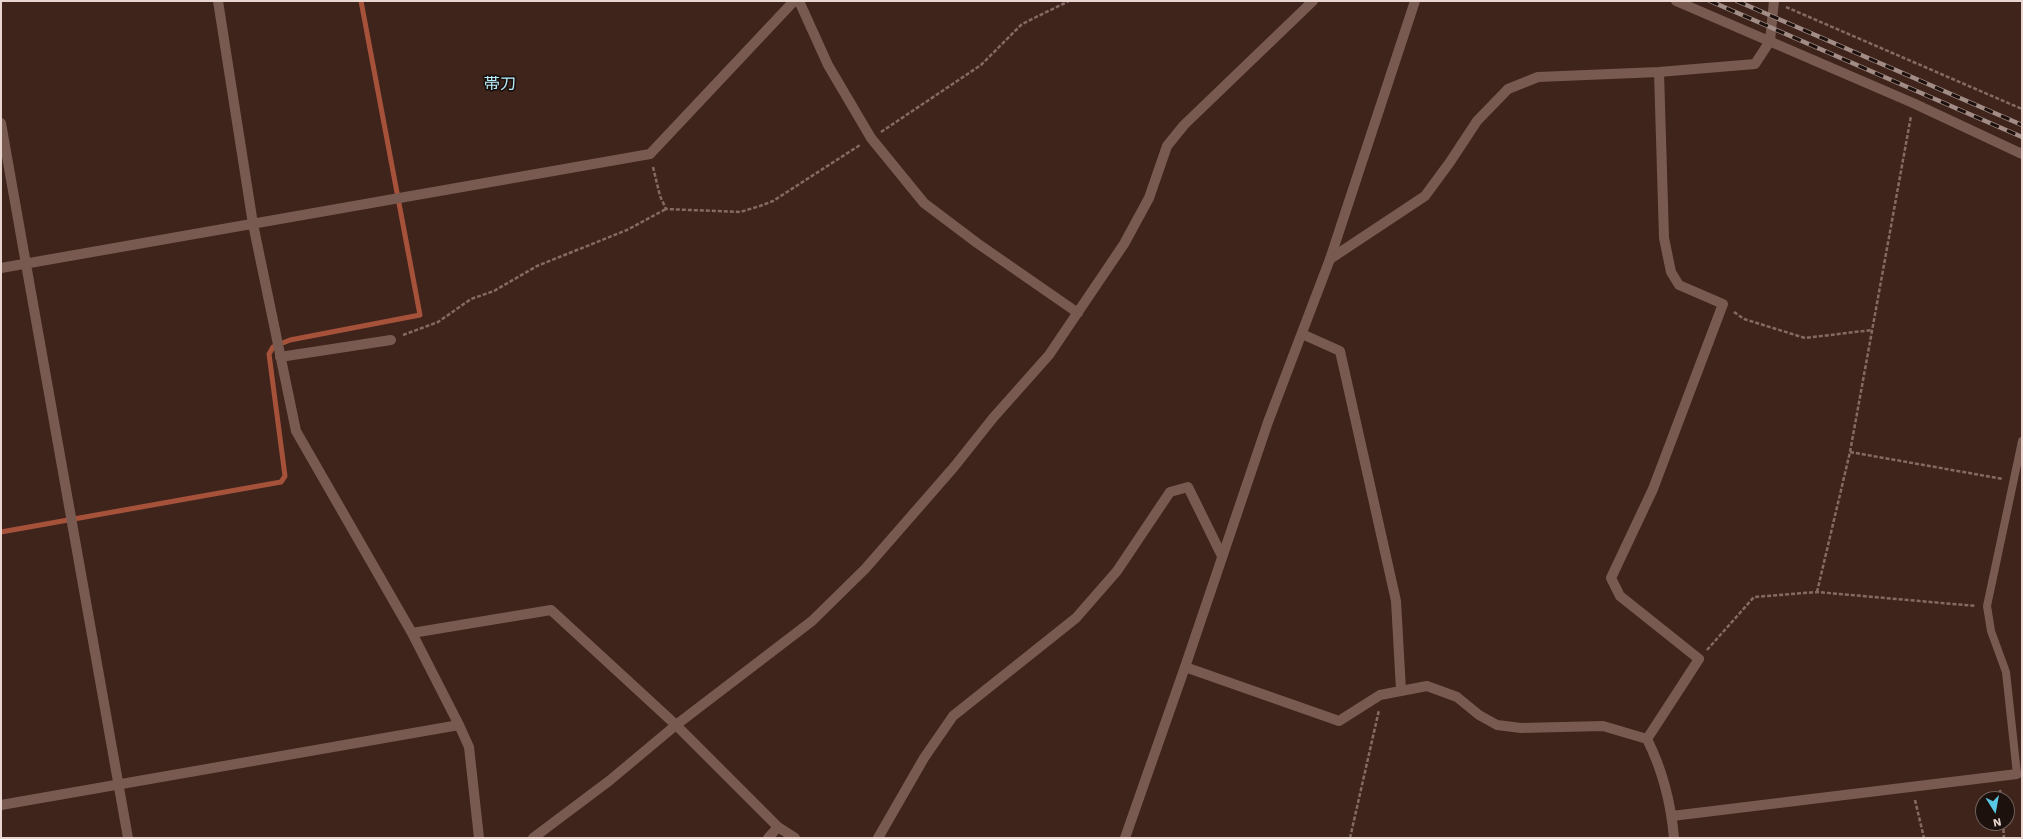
<!DOCTYPE html>
<html>
<head>
<meta charset="utf-8">
<style>
	body { margin:0 }
	#map { position:relative; width:2023px; height:839px; overflow:hidden; background:#3f241c; font-family:"Work Sans",sans-serif }
	canvas { display:block }
	.frame { position:absolute; inset:0; border:2px solid #e9d6d1; pointer-events:none }
	.north { position:absolute; left:1975px; top:791px; width:40px; height:40px; box-sizing:border-box; background:#1d110d; border:1px solid #6f605b; border-radius:50%; rotate:169deg; font-size:11px; font-weight:700; line-height:16px; text-align:center; color:#e9d6d1 }
	.north::after { content:''; display:block; margin:auto; width:14px; height:18px; background:#59c8e4; clip-path:polygon(50% 0,100% 100%,50% 72%,0 100%) }
</style>
</head>
<body>
<div id="map">
<canvas width="2023" height="839"></canvas>
<div class="frame"></div>
<div class="north">N</div>
</div>
<script>
const c = document.querySelector('canvas').getContext('2d');
c.lineJoin = 'round';
function strokePath(path, color, width, dash) { c.strokeStyle = color; c.lineWidth = width; c.lineCap = dash ? 'butt' : 'round'; c.setLineDash(dash || []); c.stroke(path); }
function label(font, color, halo, rows, align = 'center') {
  c.font = font + ' "Work Sans","Noto Sans JP",sans-serif'; c.lineWidth = 3.5; c.setLineDash([]); c.textBaseline = 'middle'; c.strokeStyle = halo; c.fillStyle = color; for (const [text, x, y, turn = 0] of rows) {
    c.save(); c.translate(x, y); c.rotate((+turn || 0) * Math.PI / 180); c.textAlign = isNaN(turn) ? turn : align; if (halo) c.strokeText(text, 0, 0); c.fillText(text, 0, 0); c.restore();
  }
}
strokePath(new Path2D(`
	M 1,532 L 281,482 L 285,476 L 269,354 L 273,347 L 290,340 L 420,315 L 361,1`), '#a6523a', 5);
strokePath(new Path2D(`
	M 1786,7 L 2022,109
	M 881,132 L 981,65 L 1022,24 L 1069,1
	M 653,167 L 660,196 L 666,209 L 740,212 L 760,206 L 773,201 L 860,145
	M 1734,312 L 1744,319 L 1805,338 L 1872,330
	M 403,335 L 438,322 L 471,299 L 494,291 L 537,266 L 627,230 L 666,209
	M 1850,452 L 2003,479
	M 1817,592 L 1850,452 L 1911,116
	M 1707,650 L 1754,597 L 1817,592 L 1976,606
	M 2000,790 L 2001,799
	M 1915,800 L 1924,838
	M 2003,823 L 2004,838
	M 1350,838 L 1379,710`), '#836b64', 2.5, [4, 2]);
strokePath(new Path2D(`
	M 2017,774 L 2006,672 L 1991,631 L 1987,606 L 2022,441`), '#785a51', 8);
strokePath(new Path2D(`
	M 218,1 L 253,224 L 296,431 L 412,633 L 459,725 L 469,747 L 479,838
	M 799,1 L 828,65 L 871,138 L 924,203 L 977,243 L 1078,313
	M 1676,1 L 1913,103 L 2022,154
	M 1330,259 L 1425,196 L 1450,162 L 1477,121 L 1508,89 L 1538,77 L 1659,72 L 1755,64 L 1770,41 L 1774,1
	M 26,264 L 128,838
	M 1,268 L 650,154 L 794,1
	M 1302,334 L 1340,351 L 1396,601 L 1401,690
	M 280,357 L 391,340
	M 412,633 L 551,610 L 676,725 L 778,827 L 795,838
	M 1185,667 L 1339,721 L 1380,695 L 1427,686 L 1457,697 L 1479,715 L 1497,725 L 1521,728 L 1603,726 L 1647,739 C 1663,771 1671,803 1674,838
	M 1647,739 L 1699,659 L 1620,596 L 1611,578 L 1653,489 L 1723,304 L 1679,285 L 1671,272 L 1664,238 L 1659,72
	M 1,805 L 459,725
	M 1672,816 L 2017,774
	M 533,838 L 609,781 L 676,725 L 812,621 L 865,569 L 954,467 L 993,418 L 1049,355 L 1124,244 L 1149,198 L 1167,146 L 1184,125 L 1313,1
	M 768,838 L 778,827
	M 878,838 L 924,758 L 953,716 L 1076,618 L 1117,571 L 1170,492 L 1188,487 L 1222,556`), '#785a51', 10);
strokePath(new Path2D(`
	M 1,123 L 26,264
	M 1125,838 L 1185,667 L 1268,422 L 1330,259 L 1415,1`), '#785a51', 10);
const rail = new Path2D(`
	M 1710,1 L 2022,137
	M 1737,1 L 2022,125`);
strokePath(rail, '#a28c86', 4.5);
strokePath(rail, '#1d110d', 3, [9]);
label('16px', '#b5ecfc', '#1d110d', [
	["帯刀",500,84]
]);
</script>
</body>
</html>
